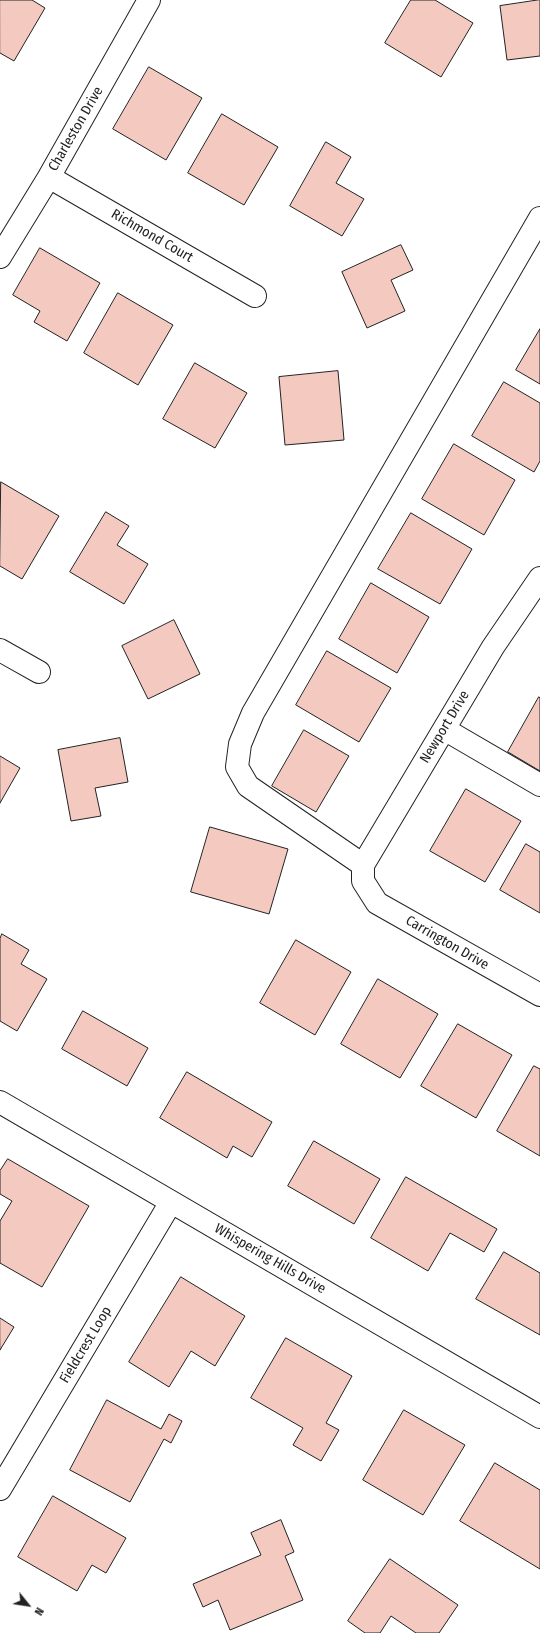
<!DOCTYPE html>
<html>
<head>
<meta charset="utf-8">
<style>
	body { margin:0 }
	#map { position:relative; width:540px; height:1633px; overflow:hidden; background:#fff; font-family:"Fira Sans Condensed",sans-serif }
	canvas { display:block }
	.north { position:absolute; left:8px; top:1585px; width:40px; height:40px; -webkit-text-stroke:3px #fff; paint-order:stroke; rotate:120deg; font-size:11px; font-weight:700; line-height:16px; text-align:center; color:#222 }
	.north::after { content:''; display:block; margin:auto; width:14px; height:18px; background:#222; clip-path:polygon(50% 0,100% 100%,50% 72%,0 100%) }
</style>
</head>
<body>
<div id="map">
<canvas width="540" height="1633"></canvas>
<div class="north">N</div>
</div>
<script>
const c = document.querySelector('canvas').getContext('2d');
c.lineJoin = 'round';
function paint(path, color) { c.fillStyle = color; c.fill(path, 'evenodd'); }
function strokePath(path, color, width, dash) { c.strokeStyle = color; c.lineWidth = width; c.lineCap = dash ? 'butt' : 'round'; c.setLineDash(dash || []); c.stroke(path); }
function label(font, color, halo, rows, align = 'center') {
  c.font = font + ' "Fira Sans Condensed",sans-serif'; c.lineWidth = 3; c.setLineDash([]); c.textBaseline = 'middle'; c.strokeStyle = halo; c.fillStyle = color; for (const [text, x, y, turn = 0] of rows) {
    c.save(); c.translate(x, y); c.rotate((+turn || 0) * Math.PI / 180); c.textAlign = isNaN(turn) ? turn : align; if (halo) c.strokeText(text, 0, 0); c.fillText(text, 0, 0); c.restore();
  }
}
const building = new Path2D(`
	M 0,0 L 32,0 L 45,8 L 14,61 L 0,53 Z
	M 411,0 L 435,0 L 473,23 L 441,77 L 385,43 Z
	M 540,0 L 540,56 L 507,60 L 500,6 Z
	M 149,67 L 202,98 L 166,160 L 113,129 Z
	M 222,114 L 278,147 L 244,205 L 188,173 Z
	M 326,142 L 351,157 L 336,183 L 364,199 L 342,236 L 290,206 Z
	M 401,245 L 413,270 L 391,280 L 405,311 L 367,328 L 342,272 Z
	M 40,248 L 100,283 L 67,341 L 34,322 L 40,311 L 13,295 Z
	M 118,293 L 173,325 L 138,385 L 84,353 Z
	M 540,329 L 540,384 L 516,370 Z
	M 195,363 L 247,393 L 215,448 L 163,419 Z
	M 338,371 L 344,440 L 285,445 L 279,377 Z
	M 504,382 L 540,403 L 540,461 L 534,472 L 472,436 Z
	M 454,444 L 515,480 L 484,535 L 422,499 Z
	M 1,482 L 59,516 L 22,579 L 0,566 Z
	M 106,512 L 129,526 L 117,545 L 148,564 L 124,604 L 70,572 Z
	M 411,513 L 472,549 L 440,604 L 378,569 Z
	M 371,583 L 429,617 L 397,673 L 339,639 Z
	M 174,620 L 200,674 L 148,699 L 122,646 Z
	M 327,651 L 391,688 L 359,742 L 296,705 Z
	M 539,697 L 540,698 L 540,771 L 508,752 Z
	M 304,730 L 349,756 L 316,812 L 272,786 Z
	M 120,738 L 128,782 L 95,788 L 101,816 L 71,821 L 58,750 Z
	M 0,756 L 20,768 L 0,803 Z
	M 466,789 L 521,821 L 485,882 L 430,851 Z
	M 210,827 L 288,849 L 269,914 L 191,892 Z
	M 526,844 L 540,852 L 540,913 L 500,890 Z
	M 2,934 L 29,950 L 21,964 L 47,979 L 17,1031 L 0,1021 L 0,939 Z
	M 296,940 L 351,972 L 315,1035 L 260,1003 Z
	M 378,979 L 438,1014 L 400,1078 L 341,1044 Z
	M 83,1011 L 148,1048 L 127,1086 L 62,1049 Z
	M 458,1024 L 512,1055 L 476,1118 L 421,1086 Z
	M 534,1066 L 540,1069 L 540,1156 L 497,1131 Z
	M 187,1072 L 272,1122 L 252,1157 L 233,1146 L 227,1158 L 160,1118 Z
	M 314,1141 L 380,1179 L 354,1224 L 288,1186 Z
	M 8,1159 L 89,1206 L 42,1287 L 0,1263 L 0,1221 L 12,1201 L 0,1194 L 0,1171 Z
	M 406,1177 L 497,1229 L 484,1252 L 450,1233 L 428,1271 L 371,1238 Z
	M 504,1252 L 540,1273 L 540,1335 L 476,1299 Z
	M 181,1277 L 245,1316 L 215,1366 L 191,1351 L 169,1387 L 129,1362 Z
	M 0,1318 L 14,1327 L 0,1350 Z
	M 286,1338 L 352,1376 L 326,1423 L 339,1430 L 321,1461 L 293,1445 L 303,1428 L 251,1398 Z
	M 107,1400 L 161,1429 L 169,1414 L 182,1421 L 171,1443 L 164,1439 L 130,1502 L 70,1470 Z
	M 404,1410 L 465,1445 L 423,1515 L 363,1480 Z
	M 495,1463 L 540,1490 L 540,1569 L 460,1521 Z
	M 53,1496 L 126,1538 L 106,1573 L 92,1565 L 77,1591 L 18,1557 Z
	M 281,1520 L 294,1552 L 285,1556 L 303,1600 L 230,1630 L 218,1600 L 203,1607 L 193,1584 L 261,1555 L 251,1533 Z
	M 390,1559 L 458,1605 L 439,1633 L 416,1633 L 391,1616 L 380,1633 L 365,1633 L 348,1621 Z`);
paint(building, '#f3c9c0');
strokePath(building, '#222', 1);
const minor = new Path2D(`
	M 49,177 L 255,296
	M 0,257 L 49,177 L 149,0
	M 540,578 L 493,647 L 363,865 L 363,881 L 377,903 L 540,995
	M 0,650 L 39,672
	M 444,729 L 540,785
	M 363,865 L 248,786 L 237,767 L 240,744 L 253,713 L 540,218
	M 0,1102 L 540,1417
	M 0,1489 L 171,1202`);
strokePath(minor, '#222', 24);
strokePath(minor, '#fff', 22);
label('14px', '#222', '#fff', [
	["Charleston Drive",76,129,-60],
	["Richmond Court",152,236,30],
	["Newport Drive",445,727,-59],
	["Carrington Drive",447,943,30],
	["Whispering Hills Drive",270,1259,30],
	["Fieldcrest Loop",86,1345,-59]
]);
</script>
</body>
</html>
